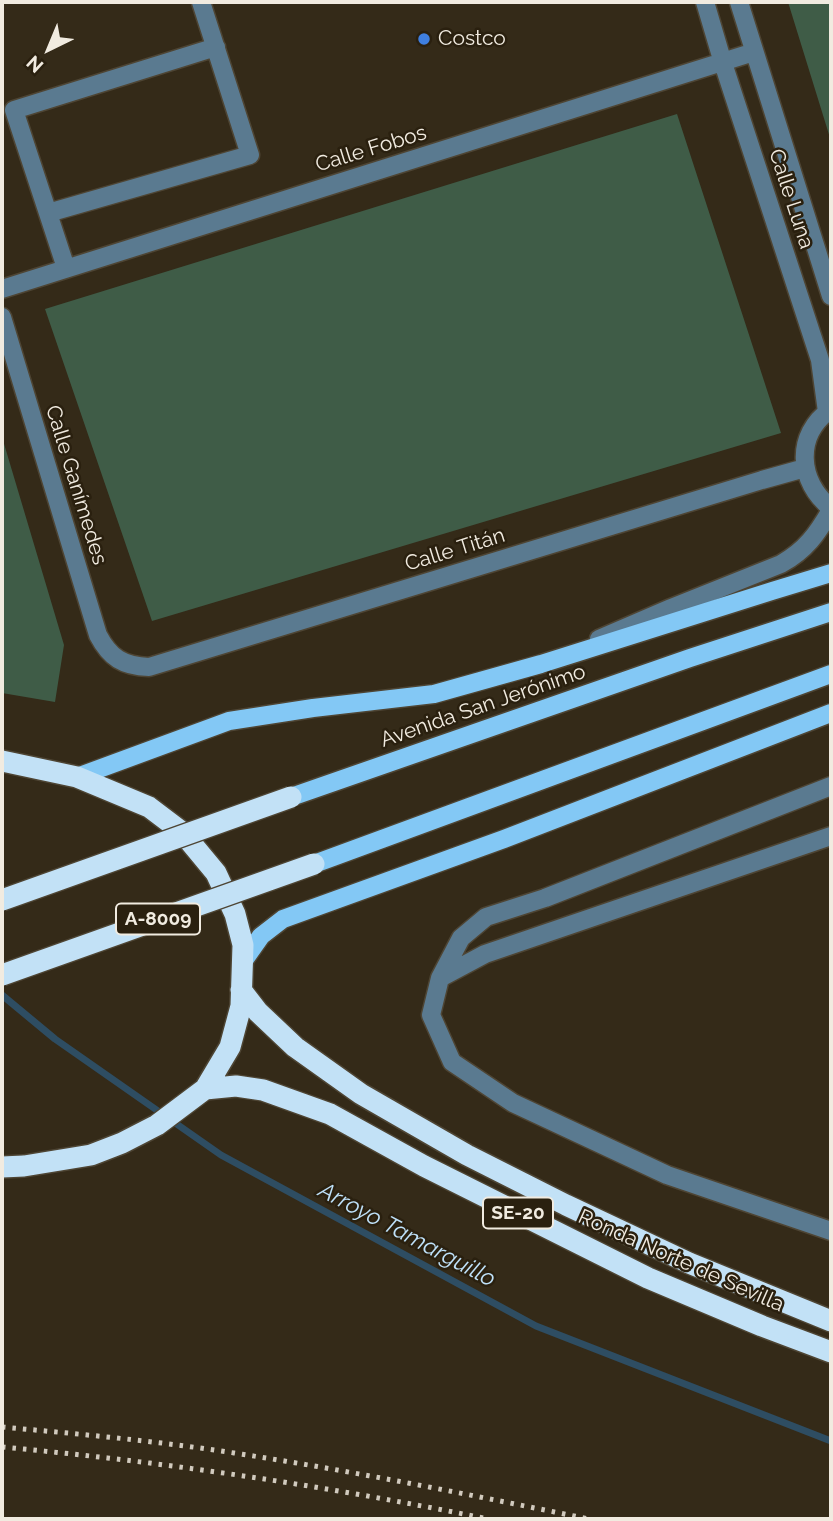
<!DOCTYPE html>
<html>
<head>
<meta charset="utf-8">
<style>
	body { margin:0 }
	#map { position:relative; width:833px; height:1521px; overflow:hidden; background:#342a18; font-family:Raleway,sans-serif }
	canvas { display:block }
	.frame { position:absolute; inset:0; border:4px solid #f1ebe0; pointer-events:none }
	.north { position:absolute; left:14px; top:14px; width:70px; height:70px; -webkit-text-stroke:5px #2a200f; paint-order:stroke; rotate:223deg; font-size:19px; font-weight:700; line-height:28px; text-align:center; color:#f1ebe0 }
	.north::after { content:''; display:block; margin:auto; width:24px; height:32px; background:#f1ebe0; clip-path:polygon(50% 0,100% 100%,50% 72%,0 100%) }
</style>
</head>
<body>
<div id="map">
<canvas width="833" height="1521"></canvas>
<div class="frame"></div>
<div class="north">N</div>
</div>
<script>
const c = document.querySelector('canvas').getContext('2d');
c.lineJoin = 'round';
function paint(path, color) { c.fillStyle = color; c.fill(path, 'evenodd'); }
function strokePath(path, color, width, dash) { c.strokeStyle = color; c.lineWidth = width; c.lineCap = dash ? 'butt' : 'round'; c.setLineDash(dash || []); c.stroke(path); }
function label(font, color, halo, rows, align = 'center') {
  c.font = font + ' Raleway,sans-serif'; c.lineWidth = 5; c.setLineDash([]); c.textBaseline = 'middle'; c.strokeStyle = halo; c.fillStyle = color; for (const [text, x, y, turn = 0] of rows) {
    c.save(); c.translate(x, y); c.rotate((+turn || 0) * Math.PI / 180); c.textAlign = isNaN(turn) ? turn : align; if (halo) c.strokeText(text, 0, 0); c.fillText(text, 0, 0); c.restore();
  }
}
paint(new Path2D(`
	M 788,2 L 831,2 L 831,141 Z
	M 677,114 L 781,433 L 152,621 L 45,309 Z
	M 2,437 L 64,645 L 55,702 L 2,693 Z`), '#3f5c47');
strokePath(new Path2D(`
	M 2,995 L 55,1039 L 221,1155 L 536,1326 L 831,1441`), '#2e4d62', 7);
const minor = new Path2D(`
	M 705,2 L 723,63 L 820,360 L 827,412
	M 739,2 L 831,296
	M 48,213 L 250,155 L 201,2
	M 66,268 L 14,110 L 216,47
	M 2,289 L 754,52
	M 2,317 L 98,635 C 110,658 123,666 149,667 L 762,480 L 805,468
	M 831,409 C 794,435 798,482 831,508
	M 599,639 L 671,608 L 781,564 C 806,550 817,534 831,510
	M 831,836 L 485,954 L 440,978 L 431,1015 L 452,1062 L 513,1103 L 667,1175 L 831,1231
	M 440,978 L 461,938 L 486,917 L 545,898 L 831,786`);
const major = new Path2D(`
	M 77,777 L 229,721 L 313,708 L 434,694 L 541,664 L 772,591 L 831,573
	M 291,797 L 690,658 L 831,612
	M 314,864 L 831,674
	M 242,963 L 261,936 L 283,919 L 504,839 L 831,713`);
const highway = new Path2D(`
	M 2,761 L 77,777 L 149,807 L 182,832 L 216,873 L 235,914 L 243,945 L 241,1006 L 230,1047 L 205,1089 L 157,1125 L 122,1143 L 91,1155 L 24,1166 L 2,1167
	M 241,990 L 258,1012 L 295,1047 L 361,1094 L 467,1155 L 566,1205 L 689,1263 L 831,1321
	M 205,1089 L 236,1086 L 263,1090 L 330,1114 L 424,1166 L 648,1278 L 762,1326 L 831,1352`);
strokePath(minor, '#4e4534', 21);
strokePath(major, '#4e4534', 21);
strokePath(highway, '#4e4534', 24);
strokePath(minor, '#5a7a90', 18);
strokePath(major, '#83c8f5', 18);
strokePath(highway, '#c2e1f6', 21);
strokePath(new Path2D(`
	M 2,1427 C 79,1434 157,1441 234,1453 C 353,1471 471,1495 589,1519
	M 2,1447 C 165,1462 327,1486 488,1519`), '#d1cabe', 5, [3.5, 7]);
const highwayBridge = new Path2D(`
	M 2,900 L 291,797
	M 2,975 L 314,864`);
strokePath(highwayBridge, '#4e4534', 24, []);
strokePath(highwayBridge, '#c2e1f6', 21);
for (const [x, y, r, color] of [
	[424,39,7,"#3f7fe0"]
]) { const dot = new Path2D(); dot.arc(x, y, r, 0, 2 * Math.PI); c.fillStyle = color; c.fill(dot); strokePath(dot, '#2a200f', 2.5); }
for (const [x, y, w] of [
	[158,919,84],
	[518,1213,70]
]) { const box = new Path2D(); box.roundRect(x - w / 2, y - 15.5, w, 31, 5); c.fillStyle = '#2a200f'; c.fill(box); strokePath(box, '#f1ebe0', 2); }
label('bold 19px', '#f1ebe0', null, [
	["A-8009",158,919],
	["SE-20",518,1213]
]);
label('21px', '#f1ebe0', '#2a200f', [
	["Costco",438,39]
], 'left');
label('21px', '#f1ebe0', '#2a200f', [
	["Calle Fobos",371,149,-17],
	["Calle Luna",791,199,72],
	["Calle Ganímedes",76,485,73],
	["Calle Titán",455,550,-17],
	["Avenida San Jerónimo",483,706,-19],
	["Ronda Norte de Sevilla",681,1261,24]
]);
label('italic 23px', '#bfe1f9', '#2a200f', [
	["Arroyo Tamarguillo",407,1235,28]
]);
</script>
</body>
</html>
